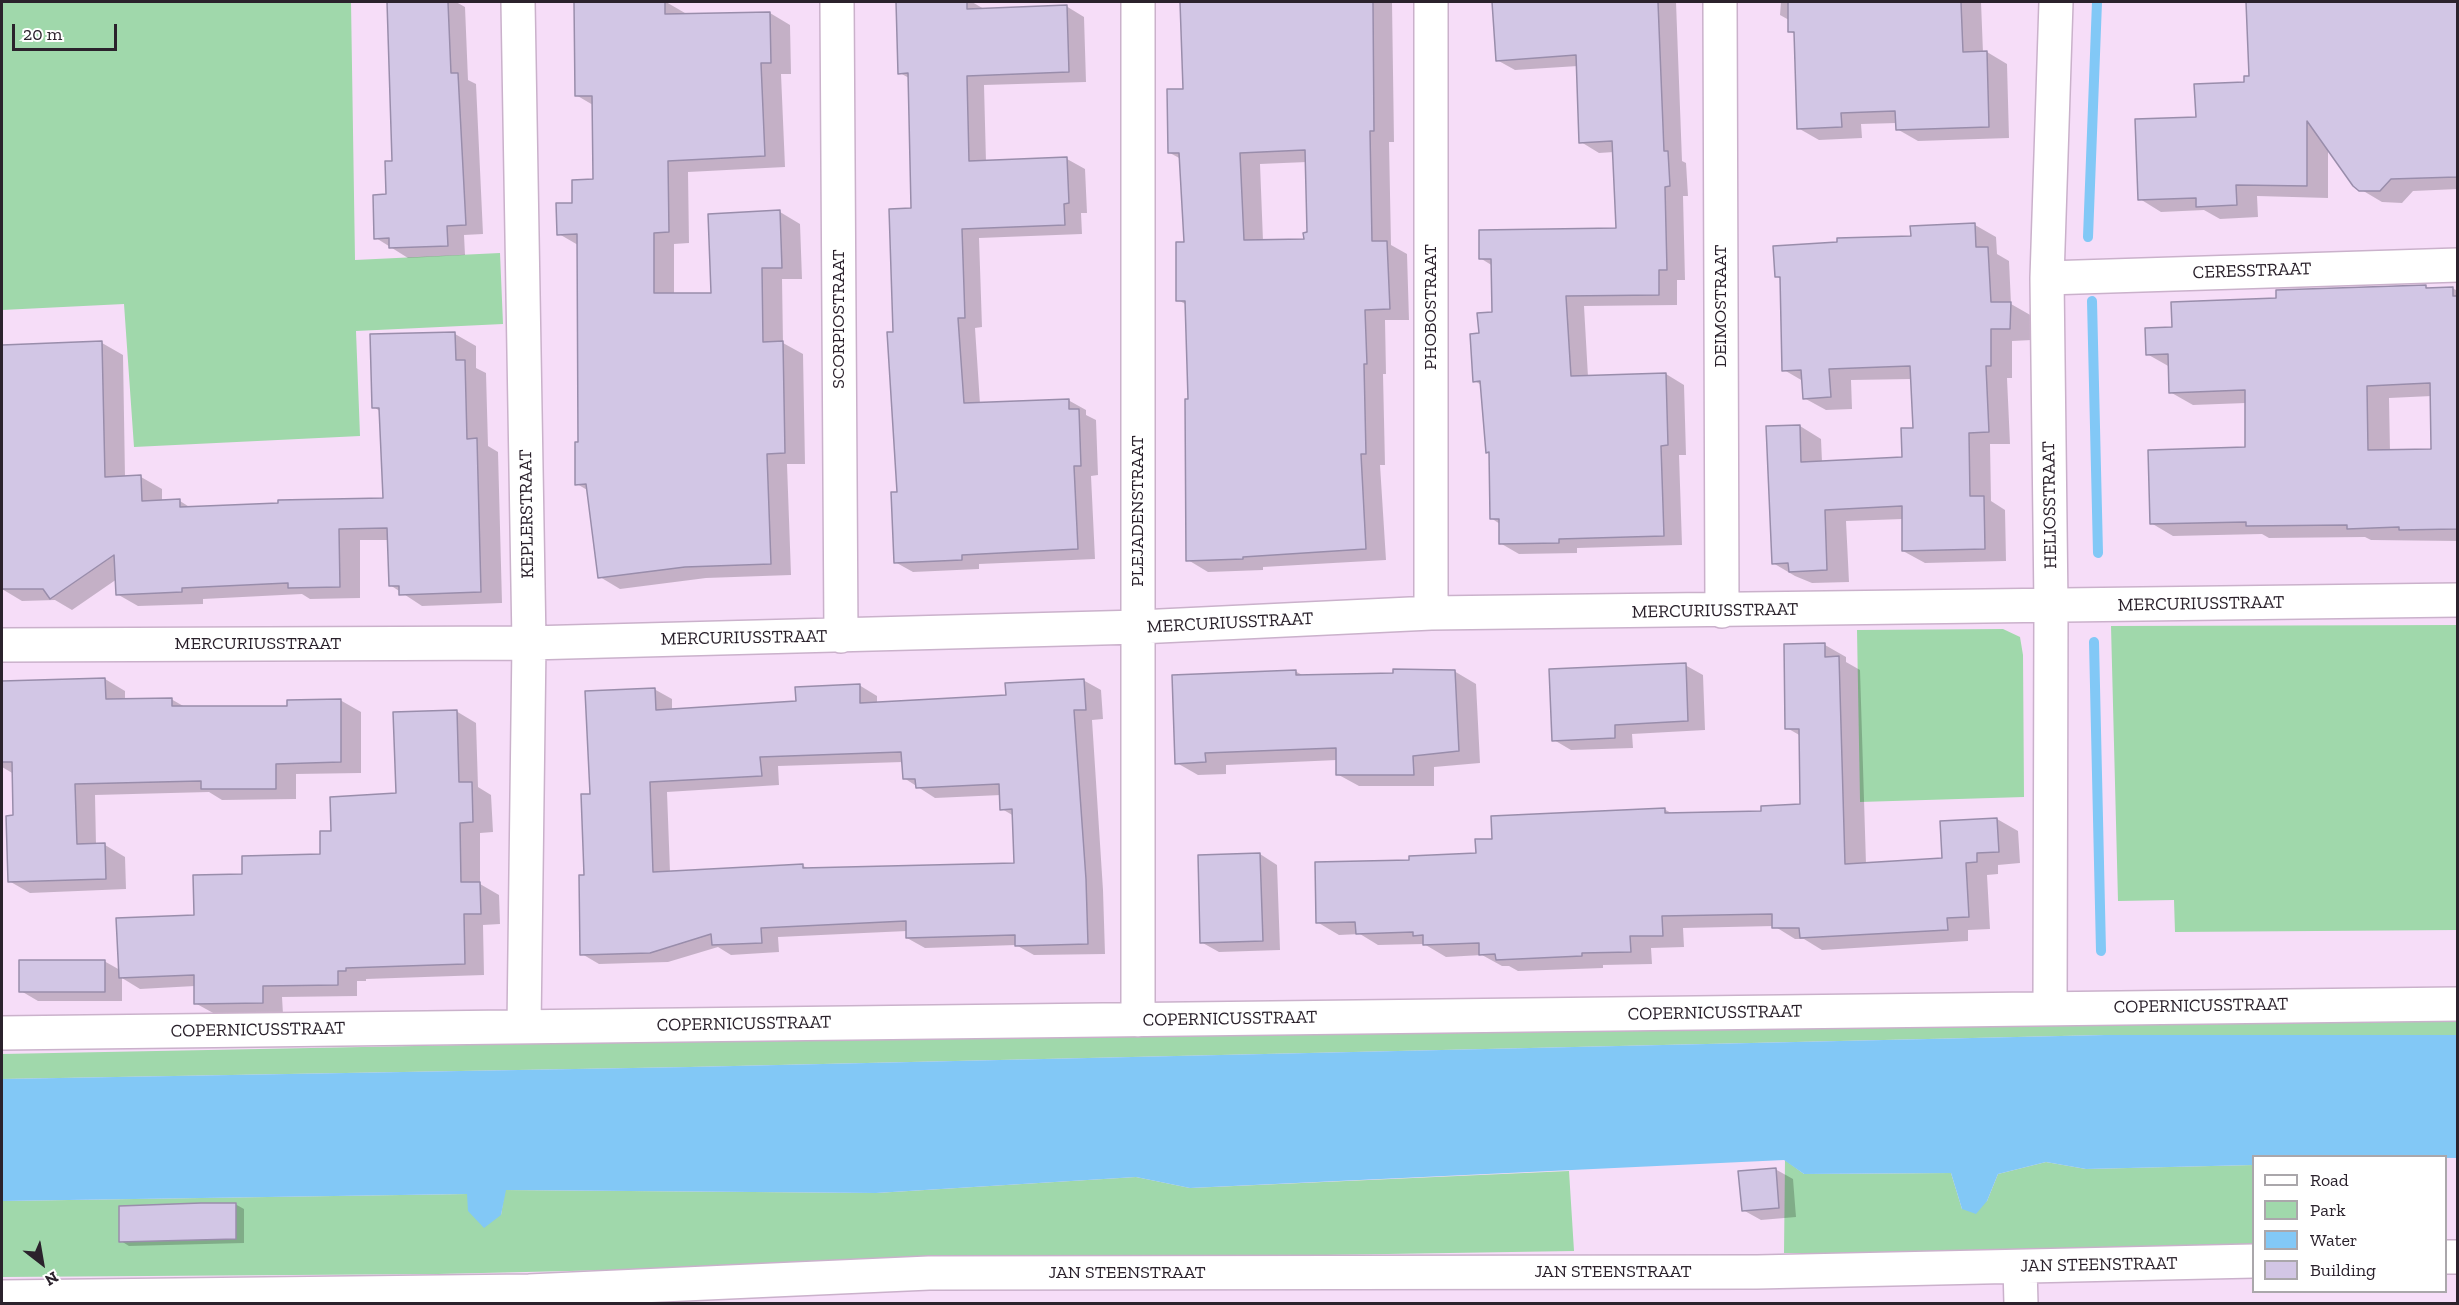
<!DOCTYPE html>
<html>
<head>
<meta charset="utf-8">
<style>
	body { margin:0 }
	#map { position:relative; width:2459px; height:1305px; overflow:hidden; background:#f6ddf8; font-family:"Zilla Slab",serif }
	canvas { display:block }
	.frame { position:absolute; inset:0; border:3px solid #2b222c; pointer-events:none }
	.legend { position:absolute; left:2252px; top:1155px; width:195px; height:138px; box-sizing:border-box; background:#fff; border:2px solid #aaa7ab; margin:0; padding:8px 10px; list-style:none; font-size:18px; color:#2b222c }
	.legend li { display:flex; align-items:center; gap:12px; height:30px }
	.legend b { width:30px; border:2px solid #aaa7ab }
	.north { position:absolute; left:12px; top:1233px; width:60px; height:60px; -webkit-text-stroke:4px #fff; paint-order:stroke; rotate:149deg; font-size:16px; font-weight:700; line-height:24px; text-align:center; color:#2b222c }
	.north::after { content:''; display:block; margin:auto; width:21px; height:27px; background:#2b222c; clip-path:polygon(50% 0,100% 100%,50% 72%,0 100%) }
	.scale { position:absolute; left:12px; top:24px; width:105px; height:27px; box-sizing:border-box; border:3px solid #2b222c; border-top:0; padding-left:8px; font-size:18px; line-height:21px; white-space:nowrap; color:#2b222c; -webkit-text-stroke:4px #fff; paint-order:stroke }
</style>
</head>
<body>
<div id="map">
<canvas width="2459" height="1305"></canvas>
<div class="frame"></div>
<ul class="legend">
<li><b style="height:8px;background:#fff"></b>Road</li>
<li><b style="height:16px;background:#a0d8ab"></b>Park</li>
<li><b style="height:16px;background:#82c8f6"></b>Water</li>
<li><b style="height:16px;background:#d2c6e5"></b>Building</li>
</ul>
<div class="north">N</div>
<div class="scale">20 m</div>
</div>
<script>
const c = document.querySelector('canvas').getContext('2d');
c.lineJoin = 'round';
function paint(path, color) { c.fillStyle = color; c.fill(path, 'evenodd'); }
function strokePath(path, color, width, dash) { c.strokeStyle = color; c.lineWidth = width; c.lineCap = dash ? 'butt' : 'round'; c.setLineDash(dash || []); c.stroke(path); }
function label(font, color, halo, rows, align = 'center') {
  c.font = font + ' "Zilla Slab",serif'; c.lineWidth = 4.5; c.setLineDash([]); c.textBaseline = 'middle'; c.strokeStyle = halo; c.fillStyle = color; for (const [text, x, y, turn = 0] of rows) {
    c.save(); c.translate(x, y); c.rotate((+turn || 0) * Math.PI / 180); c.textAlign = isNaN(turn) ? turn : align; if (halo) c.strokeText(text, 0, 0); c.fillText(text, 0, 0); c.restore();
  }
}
paint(new Path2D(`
	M 2,2 L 351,2 L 355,260 L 500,253 L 503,324 L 356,331 L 360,436 L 134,447 L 124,304 L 2,310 Z
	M 2457,625 L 2457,930 L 2175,932 L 2174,900 L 2118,901 L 2111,626 Z
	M 2003,629 L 2020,637 L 2023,655 L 2024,797 L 1860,802 L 1857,630 Z
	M 2458,1016 L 2457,1035 L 2105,1035 L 690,1067 L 2,1079 L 2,1054 L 1547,1024 Z
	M 1785,1160 L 1804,1174 L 1951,1173 L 1962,1209 L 1987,1201 L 1998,1174 L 2046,1162 L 2086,1169 L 2253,1165 L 2253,1246 L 2027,1253 L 1784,1253 Z
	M 1569,1171 L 1574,1251 L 1139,1258 L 438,1274 L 2,1277 L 2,1201 L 467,1194 L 501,1215 L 505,1190 L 876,1193 L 1136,1177 L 1190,1188 Z`), '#a0d8ab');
paint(new Path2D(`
	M 2105,1035 L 2457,1035 L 2457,1158 L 2254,1156 L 2253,1165 L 2086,1169 L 2046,1162 L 1998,1174 L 1987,1201 L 1976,1214 L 1962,1209 L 1951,1173 L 1804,1174 L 1784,1160 L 1190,1188 L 1136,1177 L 876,1193 L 506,1190 L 501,1215 L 484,1228 L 468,1211 L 467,1194 L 2,1201 L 2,1079 L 690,1067 Z`), '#82c8f6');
paint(new Path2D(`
	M 389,2 L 456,2 L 465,7 L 468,80 L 476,84 L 483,234 L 464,235 L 465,255 L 408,258 L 376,238 L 393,162 Z
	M 576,2 L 666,2 L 685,13 L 685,15 L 770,13 L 790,25 L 791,74 L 781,74 L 785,167 L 688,172 L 689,243 L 674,244 L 674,295 L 712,295 L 780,212 L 800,224 L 802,279 L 782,279 L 783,343 L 803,354 L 805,464 L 787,464 L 791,575 L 706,578 L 620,589 L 600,577 L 589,491 L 577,484 L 580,443 L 578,245 L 559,234 L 574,205 L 594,181 L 593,105 L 576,95 Z
	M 898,2 L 972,2 L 984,9 L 1066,6 L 1084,17 L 1086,82 L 984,85 L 986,162 L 1067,159 L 1085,169 L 1087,213 L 1081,213 L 1082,234 L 979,238 L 982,327 L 975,328 L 980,404 L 1068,400 L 1086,410 L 1086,415 L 1096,420 L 1098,475 L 1091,476 L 1095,559 L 979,564 L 979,569 L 913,572 L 895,562 L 898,493 L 895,333 L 912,210 L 909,78 L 900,73 Z
	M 1181,2 L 1392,2 L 1394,142 L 1389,142 L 1391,245 L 1407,254 L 1409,320 L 1385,320 L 1386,374 L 1383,374 L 1385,465 L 1380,465 L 1386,560 L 1263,567 L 1263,570 L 1208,572 L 1188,560 L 1190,400 L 1187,305 L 1178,300 L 1185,243 L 1181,159 L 1170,153 L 1185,90 ZM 1307,162 L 1309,234 L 1306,240 L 1263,241 L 1260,164 Z
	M 1493,2 L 1676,2 L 1682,161 L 1686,163 L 1688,196 L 1683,196 L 1685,280 L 1677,280 L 1677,305 L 1584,306 L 1588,377 L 1666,374 L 1684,385 L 1686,455 L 1679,455 L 1682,545 L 1577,548 L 1577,553 L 1519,554 L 1500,543 L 1500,524 L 1491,518 L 1490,453 L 1487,452 L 1482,385 L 1474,381 L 1480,335 L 1493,313 L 1493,266 L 1480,258 L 1618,230 L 1614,152 L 1599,153 L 1581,142 L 1578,66 L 1515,70 L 1497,60 Z
	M 1781,2 L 1981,2 L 1983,53 L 1987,52 L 2007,64 L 2009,138 L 1918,141 L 1897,129 L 1897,123 L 1861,124 L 1862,138 L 1819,140 L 1798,128 L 1795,34 L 1789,31 L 1789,20 L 1780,15 Z
	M 2248,2 L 2458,2 L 2458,189 L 2413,191 L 2402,203 L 2382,202 L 2360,189 L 2328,148 L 2328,198 L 2257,196 L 2258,217 L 2220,219 L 2204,210 L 2161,212 L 2140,199 L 2198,118 L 2245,84 L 2250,77 Z
	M 1975,225 L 1996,237 L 1997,254 L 2009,261 L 2011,304 L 2032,316 L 2032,340 L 2012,341 L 2012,378 L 2007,378 L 2010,444 L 1990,444 L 1991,501 L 2005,510 L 2006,561 L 1925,563 L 1903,551 L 1903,519 L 1846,521 L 1849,582 L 1812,583 L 1795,576 L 1773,563 L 1800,426 L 1821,439 L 1822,462 L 1903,458 L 1914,429 L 1912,379 L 1851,380 L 1852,409 L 1826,410 L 1804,398 L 1803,381 L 1784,370 L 1781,279 L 1776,276 L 1912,237 Z
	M 2425,286 L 2430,289 L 2452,288 L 2458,291 L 2458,541 L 2371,540 L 2365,537 L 2269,538 L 2262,534 L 2173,536 L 2151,523 L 2246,449 L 2246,403 L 2193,405 L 2170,392 L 2170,367 L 2147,354 L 2173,328 L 2278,299 ZM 2432,396 L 2433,450 L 2390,451 L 2389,398 Z
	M 455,334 L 476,346 L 476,368 L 486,373 L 488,446 L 498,452 L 502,603 L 422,606 L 390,585 L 389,540 L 360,540 L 360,598 L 310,599 L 302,594 L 203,599 L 203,604 L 138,606 L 117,594 L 117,579 L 72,610 L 55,600 L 22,601 L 2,589 L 2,347 L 102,343 L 123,355 L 125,477 L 141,477 L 162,489 L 162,502 L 180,501 L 191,508 L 385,499 L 381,412 L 374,407 Z
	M 1825,645 L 1846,657 L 1846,662 L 1860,670 L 1866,864 L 1944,860 L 1997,819 L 2018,831 L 2020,863 L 1998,865 L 1998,874 L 1987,875 L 1990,929 L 1968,930 L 1968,941 L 1822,950 L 1804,939 L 1795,939 L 1774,926 L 1683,928 L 1684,947 L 1651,948 L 1652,964 L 1603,965 L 1603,968 L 1518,971 L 1509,966 L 1502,966 L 1482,955 L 1446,957 L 1424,944 L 1378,945 L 1360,934 L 1339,935 L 1317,922 L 1411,862 L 1477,855 L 1493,840 L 1664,809 L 1673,814 L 1763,812 L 1802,806 L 1801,736 L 1787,728 Z
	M 1685,665 L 1703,675 L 1705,730 L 1632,734 L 1633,748 L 1571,750 L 1554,740 Z
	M 1295,671 L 1304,676 L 1454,671 L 1476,684 L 1480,763 L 1434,767 L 1434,786 L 1359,786 L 1337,774 L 1337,760 L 1226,765 L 1226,774 L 1198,775 L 1177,763 Z
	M 105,679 L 125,691 L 125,700 L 171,699 L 185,707 L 289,707 L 340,700 L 361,712 L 361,773 L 296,774 L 296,799 L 222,800 L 209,792 L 95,795 L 96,845 L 105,845 L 125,857 L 126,889 L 30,893 L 9,881 L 15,816 L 14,774 L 2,767 L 2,683 Z
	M 1083,680 L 1101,690 L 1103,719 L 1092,720 L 1103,890 L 1105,954 L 1034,955 L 1016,945 L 925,948 L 907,938 L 907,931 L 778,937 L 779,952 L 731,955 L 718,947 L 668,962 L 599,964 L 582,954 L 591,795 L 654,689 L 672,699 L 672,710 L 797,703 L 859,685 L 877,696 L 877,703 L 1007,696 ZM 903,762 L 904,778 L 935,798 L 1001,795 L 1002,809 L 1014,816 L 1015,865 L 809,869 L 803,866 L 670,872 L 667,792 L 779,785 L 778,766 Z
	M 456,711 L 476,723 L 478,787 L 491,795 L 493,832 L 480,833 L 480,884 L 499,895 L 500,924 L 483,925 L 484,975 L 366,979 L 366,981 L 357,981 L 357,996 L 282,997 L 283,1014 L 215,1014 L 195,1003 L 195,986 L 140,989 L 122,978 L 122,1001 L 38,1001 L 21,991 L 104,961 L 120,970 L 195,916 L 243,875 L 322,855 L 332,832 L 397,794 Z
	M 1260,854 L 1277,865 L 1280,950 L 1219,952 L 1201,942 Z
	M 1775,1169 L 1793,1179 L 1796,1217 L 1761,1220 L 1743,1210 Z
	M 235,1204 L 244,1209 L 244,1243 L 129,1246 L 121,1241 Z
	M 1772,1302 L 1776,1304 L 1747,1304 L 1747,1303 Z
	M 2458,1302 L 2458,1304 L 2412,1304 Z`), '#0003');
strokePath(new Path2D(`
	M 2088,237 L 2097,2
	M 2092,301 L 2098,553
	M 2094,642 L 2101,951`), '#82c8f6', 10);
const building = new Path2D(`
	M 387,2 L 448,2 L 451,73 L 458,73 L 466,225 L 447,226 L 448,246 L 389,248 L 389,238 L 374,239 L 373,195 L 386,194 L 385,161 L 392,161 Z
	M 574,2 L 665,2 L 665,14 L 770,12 L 771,63 L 761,63 L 765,156 L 668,161 L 669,232 L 654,233 L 654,293 L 711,293 L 708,214 L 780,210 L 782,268 L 762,268 L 763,342 L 783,341 L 785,453 L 767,454 L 771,564 L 685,567 L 598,578 L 586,484 L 575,485 L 575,442 L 578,442 L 577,234 L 557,235 L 556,203 L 572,203 L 572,180 L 593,179 L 592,96 L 575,96 Z
	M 896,2 L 967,2 L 967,9 L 1067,5 L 1069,72 L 967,76 L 969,161 L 1067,157 L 1069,203 L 1064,204 L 1065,225 L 962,229 L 965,318 L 958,318 L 964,403 L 1069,399 L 1069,409 L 1079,409 L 1081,466 L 1074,466 L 1078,549 L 962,555 L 962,560 L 894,563 L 891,492 L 897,492 L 887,332 L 893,332 L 889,209 L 911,208 L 908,73 L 898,74 Z
	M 1180,2 L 1373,2 L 1374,131 L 1370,131 L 1372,241 L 1387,241 L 1390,309 L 1365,310 L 1367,364 L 1364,364 L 1366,454 L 1361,454 L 1366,549 L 1243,557 L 1243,559 L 1186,561 L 1185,399 L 1188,399 L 1185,301 L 1176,301 L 1176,242 L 1184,242 L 1179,153 L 1168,153 L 1167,89 L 1183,89 ZM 1305,150 L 1307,232 L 1303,233 L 1304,239 L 1244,240 L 1240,153 Z
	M 1492,2 L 1658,2 L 1664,151 L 1668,151 L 1670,186 L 1665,187 L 1667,270 L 1659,270 L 1659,295 L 1566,296 L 1571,376 L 1666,373 L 1668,445 L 1661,446 L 1664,536 L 1559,539 L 1559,543 L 1499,544 L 1499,519 L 1490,519 L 1489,452 L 1486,453 L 1480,381 L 1473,382 L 1470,334 L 1479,333 L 1477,313 L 1492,312 L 1491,259 L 1479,259 L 1479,230 L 1616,228 L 1612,141 L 1579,143 L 1576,55 L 1496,61 Z
	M 1788,2 L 1961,2 L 1963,52 L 1987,51 L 1989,127 L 1896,130 L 1895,111 L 1841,113 L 1842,127 L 1797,129 L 1794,32 L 1788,32 Z
	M 2246,2 L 2457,2 L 2457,177 L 2391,179 L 2380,191 L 2359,191 L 2353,186 L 2307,121 L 2307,186 L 2236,185 L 2237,205 L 2196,207 L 2196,198 L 2138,200 L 2135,119 L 2196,117 L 2194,84 L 2244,82 L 2244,76 L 2249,76 Z
	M 1975,223 L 1976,247 L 1988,247 L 1991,302 L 2011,302 L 2010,329 L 1991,329 L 1991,366 L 1986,366 L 1989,432 L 1969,433 L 1970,496 L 1984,496 L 1985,549 L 1902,551 L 1902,506 L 1825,510 L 1827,570 L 1789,572 L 1788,563 L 1772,564 L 1766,426 L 1800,425 L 1801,462 L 1902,457 L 1901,428 L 1913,428 L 1910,366 L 1829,369 L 1831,397 L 1803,399 L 1801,370 L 1782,371 L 1780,277 L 1775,277 L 1773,246 L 1837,242 L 1837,238 L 1911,236 L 1910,226 Z
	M 2426,285 L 2426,288 L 2453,287 L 2453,296 L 2457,296 L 2457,529 L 2399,530 L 2399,527 L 2347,529 L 2347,525 L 2246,526 L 2246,522 L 2150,524 L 2148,450 L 2245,447 L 2245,390 L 2169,393 L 2168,354 L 2146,355 L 2145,328 L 2172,327 L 2171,302 L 2276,298 L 2276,290 ZM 2430,383 L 2431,449 L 2368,450 L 2367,386 Z
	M 455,332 L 456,360 L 465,360 L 467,439 L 477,438 L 481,592 L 399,595 L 399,586 L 389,586 L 387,528 L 339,529 L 340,587 L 288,588 L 288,583 L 182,588 L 182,592 L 116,595 L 114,555 L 50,599 L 43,589 L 2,589 L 2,345 L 102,341 L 105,477 L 141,475 L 142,501 L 180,499 L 180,507 L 278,503 L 278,500 L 383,498 L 379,408 L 372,408 L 370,334 Z
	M 1825,643 L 1825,657 L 1839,656 L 1845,864 L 1942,858 L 1940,821 L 1997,818 L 1999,852 L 1977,853 L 1977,862 L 1966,863 L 1969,917 L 1947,918 L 1948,930 L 1800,938 L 1799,928 L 1772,928 L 1772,914 L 1662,916 L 1663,936 L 1630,936 L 1631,952 L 1582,953 L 1582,956 L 1496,960 L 1495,954 L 1479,955 L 1479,943 L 1423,945 L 1423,935 L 1413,936 L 1413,932 L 1356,934 L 1355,922 L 1316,923 L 1315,862 L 1409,860 L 1409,856 L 1476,853 L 1475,839 L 1492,839 L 1491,816 L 1665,808 L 1665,813 L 1761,811 L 1761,806 L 1800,804 L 1799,729 L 1785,729 L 1784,644 Z
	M 1686,663 L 1688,721 L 1615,725 L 1615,738 L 1552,741 L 1549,669 Z
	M 1393,669 L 1455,670 L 1459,751 L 1413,756 L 1414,775 L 1336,775 L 1336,748 L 1205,753 L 1206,762 L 1175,764 L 1172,675 L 1296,670 L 1296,675 L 1393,673 Z
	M 105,678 L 106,699 L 172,698 L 172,706 L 287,706 L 287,700 L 341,699 L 341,762 L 276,764 L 276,789 L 201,789 L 201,781 L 75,784 L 77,844 L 105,843 L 106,879 L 8,882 L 6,816 L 13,815 L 12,762 L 2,762 L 2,681 Z
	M 1084,679 L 1086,710 L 1074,710 L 1086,879 L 1088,944 L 1015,946 L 1015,935 L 906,938 L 906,921 L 761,928 L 762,943 L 712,945 L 711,934 L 650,953 L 580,955 L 579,875 L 584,875 L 581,794 L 590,794 L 585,691 L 655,688 L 656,710 L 796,701 L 795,687 L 860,684 L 860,703 L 1006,695 L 1005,683 ZM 901,752 L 903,779 L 915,779 L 916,788 L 999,784 L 1000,810 L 1012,809 L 1014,863 L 803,868 L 803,864 L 653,872 L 650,782 L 762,776 L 760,757 Z
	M 457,710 L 459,782 L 472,782 L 473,822 L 460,823 L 461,882 L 480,882 L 481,914 L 464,914 L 465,964 L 346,968 L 346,971 L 338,971 L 338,985 L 263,986 L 263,1003 L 194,1004 L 194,975 L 119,978 L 116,918 L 194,915 L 193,875 L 242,874 L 242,856 L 320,854 L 320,831 L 331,831 L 330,797 L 396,793 L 393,712 Z
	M 1260,853 L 1263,941 L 1200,943 L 1198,855 Z
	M 19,960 L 105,960 L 105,992 L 19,992 Z
	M 1776,1168 L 1779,1208 L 1742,1211 L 1738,1171 Z
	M 201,1203 L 236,1203 L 236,1239 L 119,1242 L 119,1206 Z`);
paint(building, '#d2c6e5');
strokePath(building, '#998dab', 1.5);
const minor = new Path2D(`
	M 518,2 L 529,643 L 524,1027
	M 837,2 L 841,636
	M 1138,2 L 1138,1020
	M 1431,2 L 1431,613
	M 1720,2 L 1722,611
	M 2047,278 L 2458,265
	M 2,645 L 529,643 L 1139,627 L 1431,613 L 2458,600
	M 2050,1008 L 2051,606 L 2047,278 L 2056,2
	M 2,1033 L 2458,1004
	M 2446,1257 L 2458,1257
	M 2020,1267 L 2021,1304
	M 2,1297 L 529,1291 L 929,1273 L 1757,1272 L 2254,1261`);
strokePath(minor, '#cab1cb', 36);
strokePath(minor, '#fff', 33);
label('18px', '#2b222c', '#fff', [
	["CERESSTRAAT",2252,271,-2],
	["DEIMOSTRAAT",1721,306,-90],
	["PHOBOSTRAAT",1431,307,-90],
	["SCORPIOSTRAAT",839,319,-90],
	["HELIOSSTRAAT",2050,505,-91],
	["PLEJADENSTRAAT",1138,511,-90],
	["KEPLERSTRAAT",527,514,-91],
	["MERCURIUSSTRAAT",2201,604,-1],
	["MERCURIUSSTRAAT",1715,611,-1],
	["MERCURIUSSTRAAT",1230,623,-3],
	["MERCURIUSSTRAAT",744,638,-1],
	["MERCURIUSSTRAAT",258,644],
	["COPERNICUSSTRAAT",2201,1006,-1],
	["COPERNICUSSTRAAT",1715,1013,-1],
	["COPERNICUSSTRAAT",1230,1019,-1],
	["COPERNICUSSTRAAT",744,1024,-1],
	["COPERNICUSSTRAAT",258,1030,-1],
	["JAN STEENSTRAAT",2099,1265,-1],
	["JAN STEENSTRAAT",1613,1272],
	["JAN STEENSTRAAT",1127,1273]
]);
</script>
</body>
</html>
